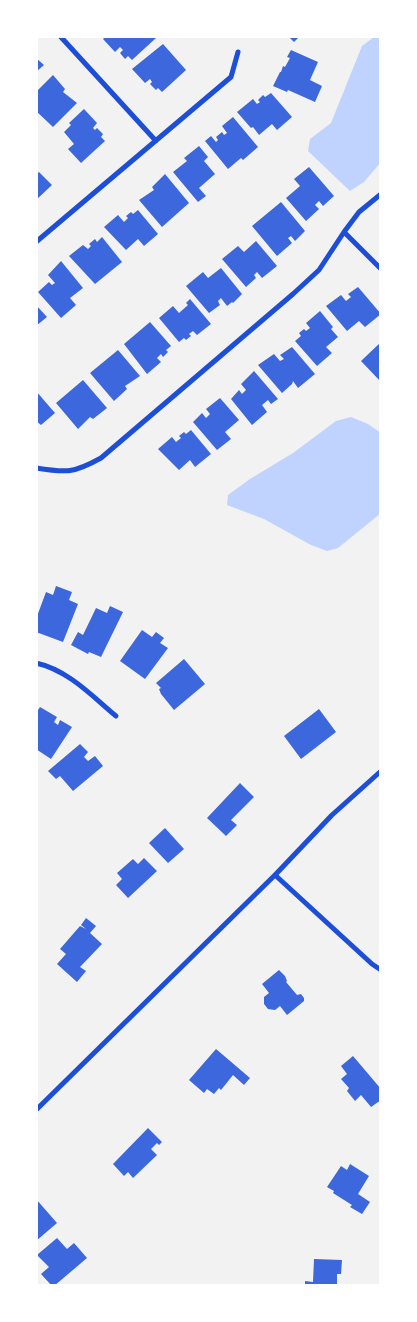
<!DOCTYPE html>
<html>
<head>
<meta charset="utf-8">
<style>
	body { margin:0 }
	#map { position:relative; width:417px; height:1322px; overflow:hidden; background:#f2f2f2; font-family:"Noto Sans",sans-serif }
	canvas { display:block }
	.frame { position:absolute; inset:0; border:38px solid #fff; pointer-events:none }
</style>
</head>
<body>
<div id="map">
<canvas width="417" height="1322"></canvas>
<div class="frame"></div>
</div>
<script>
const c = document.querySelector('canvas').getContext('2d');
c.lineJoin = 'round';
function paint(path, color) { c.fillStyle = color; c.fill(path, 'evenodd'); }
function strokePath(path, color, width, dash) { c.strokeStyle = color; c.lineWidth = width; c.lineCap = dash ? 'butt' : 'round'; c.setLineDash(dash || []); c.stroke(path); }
paint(new Path2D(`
	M 374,37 L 381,38 L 381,162 L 364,182 L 350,191 L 308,151 L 310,139 L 331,123 L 362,46 Z
	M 351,417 L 368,424 L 381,433 L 381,513 L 338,548 L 327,551 L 311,545 L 264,519 L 227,505 L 228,495 L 250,479 L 293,453 L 336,421 Z`), '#bfd3fe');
paint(new Path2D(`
	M 106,36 L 154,36 L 156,38 L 132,60 L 128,56 L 125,59 L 120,53 L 123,50 L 120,47 L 115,52 L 103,39 Z
	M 288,36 L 300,36 L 294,42 Z
	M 163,44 L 186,70 L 162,92 L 158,88 L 156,90 L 150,84 L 152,82 L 150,79 L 145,83 L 132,69 Z
	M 291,50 L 318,62 L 310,80 L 322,86 L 315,102 L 288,90 L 287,92 L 273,86 L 280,72 L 281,72 L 283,66 L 285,67 L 290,58 L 287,57 Z
	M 36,58 L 44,65 L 36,72 Z
	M 53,75 L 65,89 L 63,92 L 77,103 L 53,127 L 36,111 L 36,92 Z
	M 271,93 L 292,117 L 277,130 L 272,124 L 259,135 L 253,127 L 251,128 L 237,112 L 253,99 L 257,104 L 260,102 L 258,100 L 263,95 L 265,97 Z
	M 84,109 L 97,123 L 93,128 L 95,130 L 97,128 L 103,134 L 101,137 L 105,141 L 81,163 L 68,149 L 74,144 L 64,132 L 71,125 L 69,123 Z
	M 233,117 L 258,147 L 243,160 L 241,158 L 228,169 L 205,141 L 211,136 L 216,142 L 218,140 L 216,137 L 222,132 L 224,135 L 227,133 L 222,126 Z
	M 199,146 L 208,157 L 204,161 L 215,174 L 199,188 L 206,196 L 198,202 L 173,172 L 187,161 L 184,158 Z
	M 309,167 L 334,196 L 323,206 L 319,201 L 315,205 L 319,209 L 306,221 L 286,198 L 300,186 L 294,179 Z
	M 39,172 L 52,185 L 36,200 L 36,175 Z
	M 165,174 L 189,203 L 162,227 L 139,200 L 154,190 L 152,187 Z
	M 281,202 L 305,231 L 295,241 L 291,236 L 288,238 L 292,243 L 277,256 L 252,226 Z
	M 138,210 L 158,234 L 144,246 L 138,239 L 126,250 L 104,227 L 118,215 L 124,222 L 128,218 L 126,216 L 131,212 L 133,214 Z
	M 102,237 L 122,262 L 95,284 L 69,256 L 83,245 L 88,249 L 91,246 L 89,244 L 95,239 L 97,242 Z
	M 256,241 L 277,266 L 262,278 L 257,272 L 254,275 L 256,278 L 246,287 L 222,259 L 238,246 L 244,252 Z
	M 61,261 L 83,288 L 70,298 L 76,305 L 61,318 L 38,292 L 49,282 L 52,285 L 55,283 L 48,275 Z
	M 221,268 L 242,294 L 233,303 L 232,302 L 227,306 L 221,298 L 218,301 L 220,305 L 209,313 L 186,286 L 203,272 L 208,278 Z
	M 358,287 L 381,314 L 365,327 L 359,321 L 347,331 L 326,306 L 341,295 L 346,301 L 351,297 L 348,294 Z
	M 190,299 L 211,324 L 197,335 L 193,331 L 189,334 L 191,336 L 186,340 L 184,338 L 179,342 L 159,318 L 173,306 L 179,313 L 188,305 L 186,303 Z
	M 36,305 L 47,317 L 36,326 Z
	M 320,311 L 333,327 L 331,329 L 338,337 L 326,347 L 332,353 L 317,366 L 295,341 L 301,336 L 299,333 L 304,329 L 306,331 L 310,328 L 306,323 Z
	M 150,322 L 171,346 L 166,350 L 168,352 L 163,357 L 161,354 L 157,358 L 161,362 L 147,374 L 124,344 Z
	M 381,342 L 381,382 L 361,361 Z
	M 292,347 L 315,374 L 298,388 L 293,381 L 292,384 L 282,393 L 258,365 L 274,354 L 280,361 L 284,359 L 280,355 Z
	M 118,350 L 140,376 L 125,386 L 127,389 L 114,401 L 90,373 Z
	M 254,371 L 278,399 L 271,404 L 268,400 L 262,405 L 267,412 L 252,425 L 231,399 L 239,390 L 242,394 L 246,390 L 241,384 Z
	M 83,380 L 107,408 L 93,419 L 90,417 L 78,429 L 56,403 Z
	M 36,391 L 55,413 L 41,425 L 36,421 Z
	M 220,398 L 239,420 L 225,432 L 231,439 L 217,450 L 193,422 L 202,413 L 206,418 L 210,414 L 206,409 Z
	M 191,430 L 211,454 L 195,467 L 190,460 L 179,470 L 158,449 L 172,437 L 176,442 L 181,438 L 179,436 L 184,432 L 186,434 Z
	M 56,586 L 72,592 L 69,600 L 78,604 L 63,642 L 36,632 L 36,619 L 46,592 L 53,595 Z
	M 110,606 L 123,612 L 101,657 L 89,652 L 88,654 L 71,645 L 78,632 L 83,635 L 96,608 L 107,613 Z
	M 142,630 L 152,637 L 156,632 L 164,638 L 160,643 L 168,648 L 145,679 L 120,661 Z
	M 184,659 L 205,684 L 174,710 L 161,694 L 159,689 L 161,688 L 156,683 Z
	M 40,707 L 57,717 L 54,722 L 58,725 L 60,720 L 72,727 L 51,759 L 36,749 L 36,724 L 38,721 L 36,719 L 36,713 Z
	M 319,709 L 336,732 L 301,759 L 284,736 Z
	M 80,744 L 88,752 L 84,757 L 88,761 L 95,756 L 103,766 L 73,791 L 60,776 L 56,779 L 48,771 Z
	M 240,783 L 254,797 L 231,820 L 237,825 L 226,836 L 207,818 Z
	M 165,828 L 184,849 L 168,863 L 149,843 Z
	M 144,858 L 157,871 L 128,898 L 116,885 L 122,879 L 117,873 L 133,859 L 138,864 Z
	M 86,918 L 96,926 L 90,933 L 102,944 L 80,967 L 86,971 L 77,982 L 57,964 L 66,954 L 60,949 L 80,926 L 86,929 L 81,925 Z
	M 279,970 L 285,976 L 287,981 L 286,982 L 297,995 L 301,994 L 304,998 L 304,1001 L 287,1015 L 280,1006 L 275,1010 L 268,1009 L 264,1004 L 264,997 L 269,993 L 262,984 Z
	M 216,1049 L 250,1078 L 244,1085 L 233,1075 L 221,1090 L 219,1088 L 214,1094 L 207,1089 L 204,1093 L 189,1080 Z
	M 353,1056 L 381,1089 L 381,1100 L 371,1107 L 361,1095 L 355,1101 L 347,1091 L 349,1088 L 341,1079 L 347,1074 L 341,1066 Z
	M 148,1128 L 162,1142 L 159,1145 L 157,1143 L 151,1149 L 157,1155 L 133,1178 L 128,1172 L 124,1176 L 113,1164 Z
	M 350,1164 L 369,1176 L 358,1194 L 370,1202 L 362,1214 L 350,1207 L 352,1205 L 333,1193 L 334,1191 L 327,1187 L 341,1166 L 347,1170 Z
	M 36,1199 L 57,1223 L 36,1241 Z
	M 57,1238 L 67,1249 L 74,1243 L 87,1258 L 54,1286 L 52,1286 L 41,1274 L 49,1267 L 37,1255 Z
	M 314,1259 L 342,1260 L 341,1274 L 337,1274 L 337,1286 L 305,1286 L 305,1281 L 313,1282 Z`), '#3d67dc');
strokePath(new Path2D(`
	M 60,36 L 156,141
	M 344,232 L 381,269
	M 36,242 L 231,77 L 238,52
	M 36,468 C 67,473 74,473 101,458 L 293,294 L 319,270 L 344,232 L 359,212 L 381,194
	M 36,663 C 68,670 92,696 116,716
	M 275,875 L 372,964 L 381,970
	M 36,1110 L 275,875 L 332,815 L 381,771`), '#1d4ed8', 5);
</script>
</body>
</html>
